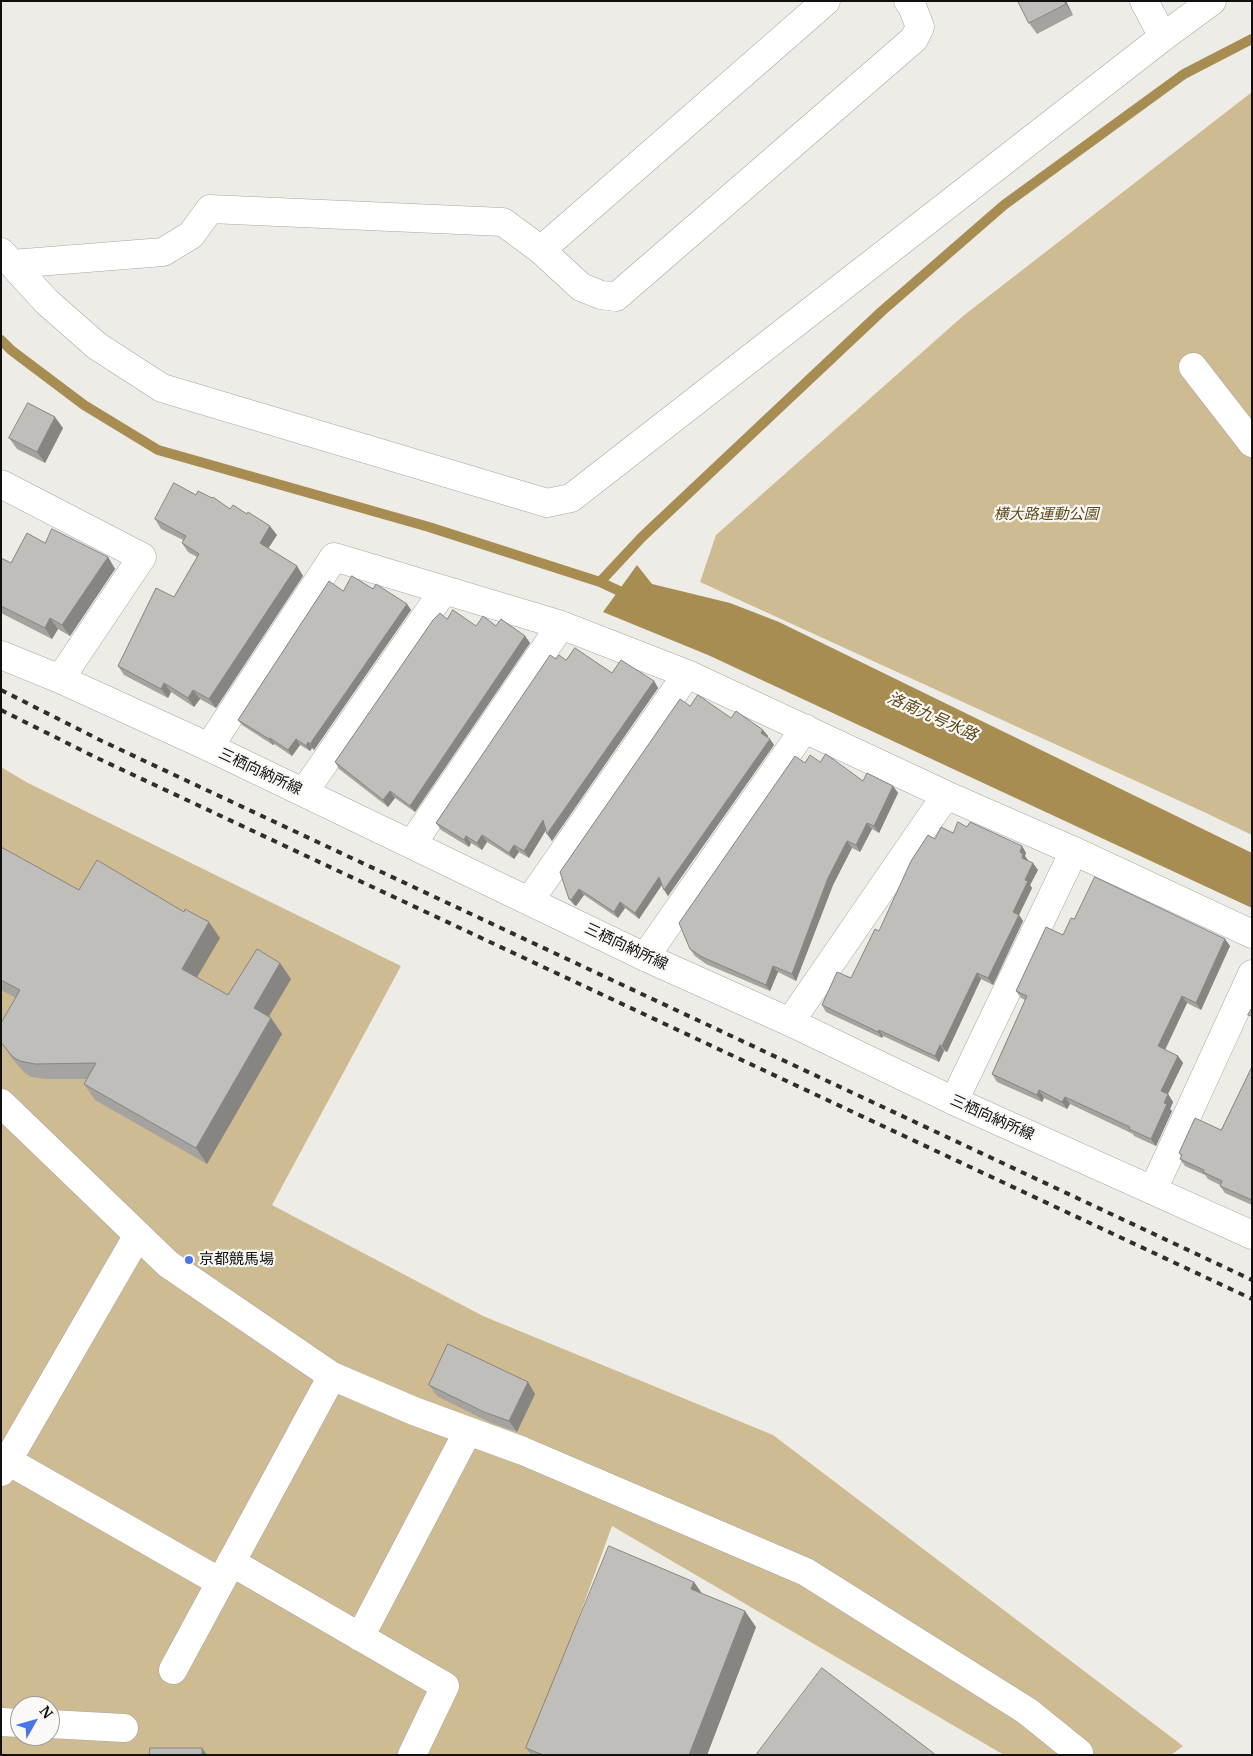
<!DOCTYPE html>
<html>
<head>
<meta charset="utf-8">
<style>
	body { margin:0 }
	#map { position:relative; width:1253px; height:1756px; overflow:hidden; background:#eeece7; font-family:Merriweather,serif }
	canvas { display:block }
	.frame { position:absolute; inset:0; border:2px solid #11100f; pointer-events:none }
	.north { position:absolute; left:10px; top:1696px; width:50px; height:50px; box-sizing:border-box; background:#fbf9f5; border:1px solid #9d9c99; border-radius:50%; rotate:52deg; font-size:14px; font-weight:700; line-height:20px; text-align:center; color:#11100f }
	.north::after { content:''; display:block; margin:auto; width:18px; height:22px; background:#4876e8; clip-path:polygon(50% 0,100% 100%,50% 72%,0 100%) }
</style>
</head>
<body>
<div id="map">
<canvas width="1253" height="1756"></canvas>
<div class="frame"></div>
<div class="north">N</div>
</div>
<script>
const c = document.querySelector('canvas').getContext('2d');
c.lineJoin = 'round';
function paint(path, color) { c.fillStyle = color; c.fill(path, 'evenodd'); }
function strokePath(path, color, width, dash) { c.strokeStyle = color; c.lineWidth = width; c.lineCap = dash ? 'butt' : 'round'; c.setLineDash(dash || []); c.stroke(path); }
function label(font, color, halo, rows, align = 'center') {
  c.font = font + ' Merriweather,"Noto Sans JP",serif'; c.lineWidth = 4.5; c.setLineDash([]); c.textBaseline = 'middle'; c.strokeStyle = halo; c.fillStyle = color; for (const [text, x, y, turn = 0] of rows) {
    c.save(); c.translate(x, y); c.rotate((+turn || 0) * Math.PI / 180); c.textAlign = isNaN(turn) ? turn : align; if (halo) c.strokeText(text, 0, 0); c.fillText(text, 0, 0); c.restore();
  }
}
paint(new Path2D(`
	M 1252,92 L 1252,835 L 1206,813 L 700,582 L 716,535 L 963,316 Z
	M 1,767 L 28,783 L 401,966 L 272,1205 L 483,1316 L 773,1435 L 1183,1746 L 1171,1755 L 1004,1755 L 612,1526 L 529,1755 L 1,1755 ZM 20,1706 L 50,1706 L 50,1736 L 20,1736 Z`), '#cfbb91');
paint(new Path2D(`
	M 637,565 L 652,584 L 730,603 L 779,622 L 1252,853 L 1252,908 L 708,655 L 603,612 Z`), '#a88d53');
strokePath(new Path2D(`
	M 1,340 L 11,350 L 84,405 L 158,450 L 429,527 L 600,582 L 630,596
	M 600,582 L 642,537 L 882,311 L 1004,205 L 1184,74 L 1252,39`), '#a88d53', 10);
const minor = new Path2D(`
	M 1144,1 L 1163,37
	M 541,250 L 581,287 L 601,295 L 616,297 L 914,39 L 920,27 L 912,6 L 908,1
	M 1,252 L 47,302 L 97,346 L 162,388 L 547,503 L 571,498 L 1163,37 L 1212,1
	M 12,264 L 163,252 L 191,235 L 210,209 L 503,222 L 541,250 L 826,1
	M 1193,367 L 1252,443
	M 1,484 L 142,557 L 60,679
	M 209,747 L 334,557 L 561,625 L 687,674 L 946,795 L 1074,851 L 1252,934
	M 304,792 L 444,590
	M 412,844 L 561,625
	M 530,900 L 687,674
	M 645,957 L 805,728
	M 790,1022 L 946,795
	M 954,1101 L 1074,851
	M 1,1103 L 168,1264 L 332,1376 L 173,1670
	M 1153,1190 L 1252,974
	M 332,1376 L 414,1411 L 523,1451 L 806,1572 L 1027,1711 L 1079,1753
	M 1,1457 L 220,1582
	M 1,1472 L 138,1235
	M 231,1562 L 445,1686 L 412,1755
	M 360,1637 L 468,1431
	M 1,1722 L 20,1723
	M 50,1724 L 124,1728`);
const major = new Path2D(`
	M 1,655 L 60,679 L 209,747 L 645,957 L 790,1022 L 954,1101 L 1252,1235`);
strokePath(minor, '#a8a6a2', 29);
strokePath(major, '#a8a6a2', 29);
strokePath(minor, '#fff', 28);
strokePath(major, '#fff', 28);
strokePath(new Path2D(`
	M 1,690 L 102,741 L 1252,1280
	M 1,710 L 95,757 L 1252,1299`), '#2f2e2c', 4, [6, 6]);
paint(new Path2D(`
	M 1018,1 L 1066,1 L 1073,15 L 1037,34 L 1029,23 Z
	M 63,428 L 45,463 L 17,449 L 9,438 Z
	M 196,495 L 230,509 L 277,535 L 268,548 L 297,566 L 303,576 L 216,708 L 200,699 L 194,707 L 171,692 L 168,698 L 124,675 L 118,666 L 174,597 L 197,557 L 188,552 L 182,543 L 183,540 L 161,529 L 155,519 Z
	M 45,543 L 108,557 L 115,569 L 70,636 L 58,629 L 52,639 L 1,613 L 1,558 L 11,563 Z
	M 373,589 L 407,604 L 411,610 L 314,750 L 312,748 L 310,751 L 300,745 L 292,756 L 274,744 L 273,745 L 242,725 L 238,720 L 343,591 Z
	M 447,619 L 476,626 L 496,626 L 525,636 L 530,643 L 415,812 L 395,798 L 388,807 L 339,769 L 335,762 Z
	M 556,659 L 566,660 L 612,673 L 654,681 L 658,688 L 552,841 L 546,829 L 529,858 L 519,852 L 514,859 L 487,842 L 482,850 L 471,843 L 469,847 L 441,830 L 436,823 Z
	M 731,718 L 763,730 L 768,736 L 767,737 L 774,745 L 668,896 L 662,885 L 639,919 L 625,908 L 618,918 L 584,895 L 576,906 L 574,905 L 569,899 Z
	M 805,763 L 863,781 L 893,786 L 898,793 L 879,833 L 872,829 L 860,852 L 852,848 L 833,885 L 796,981 L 778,972 L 770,991 L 706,964 L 695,956 L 690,949 Z
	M 967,827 L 1022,846 L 1026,853 L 1025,856 L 1027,861 L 1038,870 L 1030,885 L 1032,888 L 1019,915 L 1023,921 L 993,985 L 981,979 L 947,1052 L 944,1051 L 939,1062 L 883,1036 L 882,1038 L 826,1012 L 822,1005 L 851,978 L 935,839 Z
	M 1,847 L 79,890 L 220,938 L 197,977 L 228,995 L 280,963 L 291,979 L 269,1016 L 271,1018 L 282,1034 L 207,1164 L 95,1100 L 84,1084 L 87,1079 L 46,1079 L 31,1077 L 25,1073 L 14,1061 L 3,1045 L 16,998 L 1,990 Z
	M 1074,919 L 1225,939 L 1230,946 L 1201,1010 L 1187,1003 L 1165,1050 L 1178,1056 L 1183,1063 L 1168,1094 L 1173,1102 L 1170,1109 L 1172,1111 L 1156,1146 L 1134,1136 L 1133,1134 L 1070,1104 L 1067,1109 L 1044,1098 L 1042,1102 L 997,1082 L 992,1074 L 1025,1000 L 1021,998 L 1016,991 L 1063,935 Z
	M 1252,1067 L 1252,1205 L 1225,1193 L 1220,1186 L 1220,1185 L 1208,1179 L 1205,1175 L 1185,1166 L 1180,1159 L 1181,1156 L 1179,1153 L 1221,1130 Z
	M 528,1382 L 535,1394 L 517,1432 L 491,1423 L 437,1396 L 429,1385 Z
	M 694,1582 L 702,1594 L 756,1627 L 707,1755 L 531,1755 L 526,1748 Z`), '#a5a3a0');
paint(new Path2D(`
	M 1064,1 L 1066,1 L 1073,15 L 1066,4 Z
	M 55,417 L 63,428 L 45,463 L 37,452 Z
	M 270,526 L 277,535 L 266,552 L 260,543 Z
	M 108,557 L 115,569 L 70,636 L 62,625 Z
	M 297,566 L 303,576 L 216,708 L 209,699 Z
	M 407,604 L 411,610 L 314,750 L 310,744 Z
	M 50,618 L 58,629 L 52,639 L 45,628 Z
	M 525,636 L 530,643 L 415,812 L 410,806 Z
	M 654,681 L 658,688 L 552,841 L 547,834 Z
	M 164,683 L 171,692 L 168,698 L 161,689 Z
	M 193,690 L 200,699 L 194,707 L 188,698 Z
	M 763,730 L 768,736 L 765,740 L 761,733 Z
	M 270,738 L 274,744 L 273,745 L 269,739 Z
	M 296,739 L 300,745 L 292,756 L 288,750 Z
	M 770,739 L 774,745 L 668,896 L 664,890 Z
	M 308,742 L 312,748 L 310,751 L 306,746 Z
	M 893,786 L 898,793 L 879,833 L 874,826 Z
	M 390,791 L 395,798 L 388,807 L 383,800 Z
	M 543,820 L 548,827 L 529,858 L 524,851 Z
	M 867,823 L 872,829 L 860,852 L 856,845 Z
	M 482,835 L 487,842 L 482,850 L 477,843 Z
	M 466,836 L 471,843 L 469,847 L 464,840 Z
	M 847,841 L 852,848 L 833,885 L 796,981 L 792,974 L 828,878 Z
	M 514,845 L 519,852 L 514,859 L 509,853 Z
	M 1022,846 L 1026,853 L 1025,856 L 1028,860 L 1026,864 L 1022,858 L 1020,852 Z
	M 1033,863 L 1038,870 L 1030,885 L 1032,888 L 1019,915 L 1023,921 L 993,985 L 988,978 L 1025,880 Z
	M 659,877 L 663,883 L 639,919 L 635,913 Z
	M 579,889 L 584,895 L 576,906 L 571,900 Z
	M 620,902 L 625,908 L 618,918 L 614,912 Z
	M 209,922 L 220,938 L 193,984 L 182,969 Z
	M 1225,939 L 1230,946 L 1201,1010 L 1196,1003 Z
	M 280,963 L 291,979 L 265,1023 L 254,1008 Z
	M 773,966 L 778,972 L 770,991 L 766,985 Z
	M 977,973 L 981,979 L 947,1052 L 942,1046 Z
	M 1182,996 L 1187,1003 L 1163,1054 L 1158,1046 Z
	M 271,1018 L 282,1034 L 207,1164 L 196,1148 Z
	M 879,1030 L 883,1036 L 882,1038 L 878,1032 Z
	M 940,1045 L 944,1051 L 939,1062 L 935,1056 Z
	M 1178,1056 L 1183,1063 L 1166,1098 L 1161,1091 Z
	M 1039,1090 L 1044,1098 L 1042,1102 L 1037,1095 Z
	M 1168,1094 L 1173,1102 L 1170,1109 L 1172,1111 L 1156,1146 L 1151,1139 Z
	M 1065,1097 L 1070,1104 L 1067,1109 L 1062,1102 Z
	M 528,1382 L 535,1394 L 517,1432 L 509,1421 Z
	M 694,1582 L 705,1598 L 691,1589 Z
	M 745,1611 L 756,1627 L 707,1755 L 689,1755 Z
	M 202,1748 L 207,1755 L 202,1755 Z`), '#868582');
const building = new Path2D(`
	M 1018,1 L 1064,1 L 1066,4 L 1029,23 Z
	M 28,403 L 55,417 L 37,452 L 9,438 Z
	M 174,483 L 196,495 L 198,491 L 212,498 L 213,497 L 230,509 L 233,505 L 247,514 L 248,512 L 270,526 L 260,543 L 297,566 L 209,699 L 193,690 L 188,698 L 164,683 L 161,689 L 118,666 L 156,588 L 174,597 L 199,554 L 182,543 L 186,536 L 155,519 Z
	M 52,529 L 108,557 L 62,625 L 50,618 L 45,628 L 1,606 L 1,558 L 11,563 L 27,533 L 45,543 Z
	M 352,576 L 373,589 L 376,584 L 407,604 L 310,744 L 308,742 L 306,746 L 296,739 L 288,750 L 270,738 L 269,739 L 238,720 L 329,581 L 343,591 Z
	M 453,610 L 476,626 L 483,616 L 496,626 L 501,619 L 525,636 L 410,806 L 390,791 L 383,800 L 335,762 L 433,620 L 440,613 L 447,619 Z
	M 575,648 L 612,673 L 621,660 L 654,681 L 547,834 L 543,820 L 524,851 L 514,845 L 509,853 L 482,835 L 477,843 L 466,836 L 464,840 L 436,823 L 550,655 L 556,659 L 559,655 L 566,660 Z
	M 698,695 L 731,718 L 736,711 L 763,730 L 761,733 L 770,739 L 664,890 L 659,877 L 635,913 L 620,902 L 614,912 L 579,889 L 571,900 L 569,899 L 560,872 L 680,699 L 690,706 Z
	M 826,754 L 863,781 L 867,773 L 893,786 L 874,826 L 867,823 L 856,845 L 847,841 L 828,878 L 792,974 L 773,966 L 766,985 L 702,957 L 690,949 L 679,923 L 795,756 L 805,763 L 810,755 L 820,762 Z
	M 958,822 L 967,827 L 970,822 L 1022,846 L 1020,852 L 1023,854 L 1022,858 L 1033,863 L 1025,880 L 1028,881 L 1013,912 L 1019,915 L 988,978 L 977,973 L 942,1046 L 940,1045 L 935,1056 L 879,1030 L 878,1032 L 822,1005 L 837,972 L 851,978 L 875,929 L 879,931 L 911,861 L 928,835 L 935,839 L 941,827 L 953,833 Z
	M 1,847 L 79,890 L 97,860 L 184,912 L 185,909 L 209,922 L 182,969 L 228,995 L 257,949 L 280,963 L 254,1008 L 271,1018 L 196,1148 L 84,1084 L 96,1063 L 35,1064 L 20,1061 L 13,1057 L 3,1045 L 1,1042 L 1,1023 L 20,990 L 1,980 Z
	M 1095,877 L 1225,939 L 1196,1003 L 1182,996 L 1158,1046 L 1178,1056 L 1161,1091 L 1168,1094 L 1164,1103 L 1167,1104 L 1151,1139 L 1129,1129 L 1130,1127 L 1065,1097 L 1062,1102 L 1039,1090 L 1037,1095 L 992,1074 L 1027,996 L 1016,991 L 1046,927 L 1063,935 L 1071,918 L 1074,919 Z
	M 1252,1008 L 1252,1016 L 1248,1015 Z
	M 1252,1067 L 1252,1200 L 1220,1186 L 1222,1181 L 1203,1172 L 1204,1170 L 1180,1159 L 1182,1155 L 1179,1153 L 1195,1118 L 1221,1130 Z
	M 448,1344 L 528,1382 L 509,1421 L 484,1412 L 429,1385 Z
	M 609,1546 L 694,1582 L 691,1589 L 745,1611 L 689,1755 L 543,1755 L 526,1748 Z
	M 822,1668 L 936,1755 L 756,1755 Z
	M 150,1748 L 202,1748 L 202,1755 L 150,1755 Z`);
paint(building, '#c0beba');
strokePath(building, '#868582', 1);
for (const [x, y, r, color] of [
	[189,1260,5,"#4876e8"]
]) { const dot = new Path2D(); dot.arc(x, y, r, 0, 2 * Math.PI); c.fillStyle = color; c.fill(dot); strokePath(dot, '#fbf9f5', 2); }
label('italic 15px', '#5f4b1d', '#fbf9f5', [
	["横大路運動公園",1046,515]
]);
label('15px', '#11100f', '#fbf9f5', [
	["三栖向納所線",260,772,25],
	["三栖向納所線",626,947,25],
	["三栖向納所線",992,1118,24]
]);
label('15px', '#11100f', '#fbf9f5', [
	["京都競馬場",199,1260]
], 'left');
label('italic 16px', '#5b471a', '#fbf9f5', [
	["洛南九号水路",932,717,24]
]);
</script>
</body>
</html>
